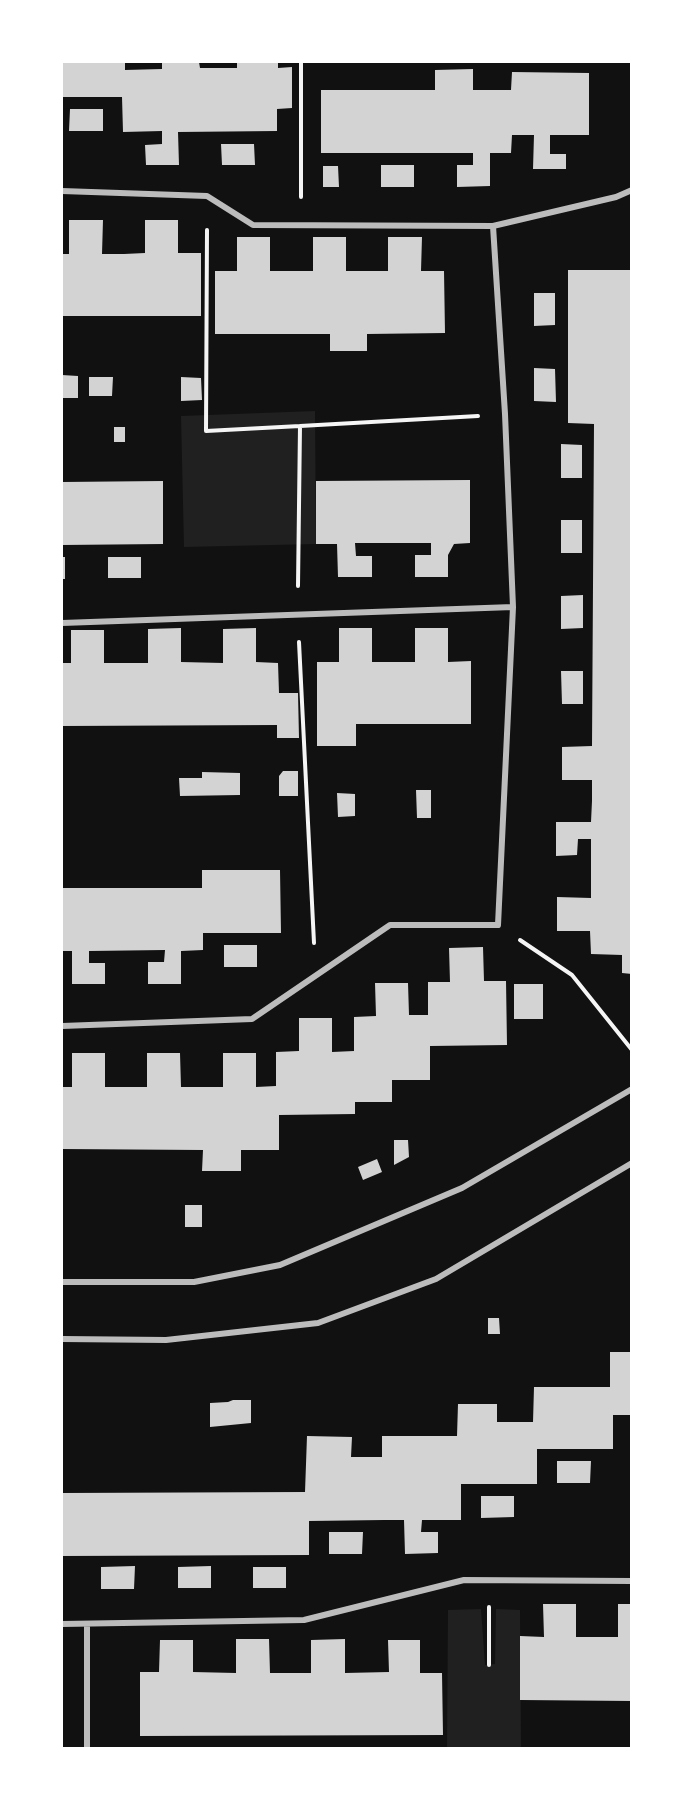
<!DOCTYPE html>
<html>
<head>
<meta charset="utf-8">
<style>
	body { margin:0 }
	#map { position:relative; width:693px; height:1810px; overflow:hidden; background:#111; font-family:Raleway,sans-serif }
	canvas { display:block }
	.frame { position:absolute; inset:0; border:63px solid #fff; pointer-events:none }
</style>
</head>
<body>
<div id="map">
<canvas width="693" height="1810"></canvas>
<div class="frame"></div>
</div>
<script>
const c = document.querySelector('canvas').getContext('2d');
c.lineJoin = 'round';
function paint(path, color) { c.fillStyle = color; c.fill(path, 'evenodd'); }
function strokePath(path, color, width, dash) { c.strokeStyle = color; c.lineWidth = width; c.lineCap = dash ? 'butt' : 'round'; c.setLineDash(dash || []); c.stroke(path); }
paint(new Path2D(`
	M 315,411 L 316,544 L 184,547 L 181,416 Z
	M 481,1609 L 485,1665 L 495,1664 L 496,1609 L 520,1610 L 521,1748 L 447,1748 L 448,1610 Z`), '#202020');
paint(new Path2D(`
	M 62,62 L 125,62 L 125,70 L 162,69 L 162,62 L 199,62 L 200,68 L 237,68 L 237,62 L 278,62 L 278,68 L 292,67 L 292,108 L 277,109 L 277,131 L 178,132 L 179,165 L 146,165 L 145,145 L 162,144 L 162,131 L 123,132 L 122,97 L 62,97 Z
	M 473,69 L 473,90 L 511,90 L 512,72 L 589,73 L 589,135 L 550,135 L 550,154 L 566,154 L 566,169 L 533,169 L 534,135 L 512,135 L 511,153 L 490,153 L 490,186 L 457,187 L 457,165 L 473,165 L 473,153 L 321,153 L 321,90 L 435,90 L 435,70 Z
	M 70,109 L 103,109 L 103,131 L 69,131 Z
	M 221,144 L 254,144 L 255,165 L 222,165 Z
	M 381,165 L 414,165 L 414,187 L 381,187 Z
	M 323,166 L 338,166 L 339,187 L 323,187 Z
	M 69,220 L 103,220 L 102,254 L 124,254 L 145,253 L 145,220 L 178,220 L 178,253 L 201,253 L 201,316 L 62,316 L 62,254 L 69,254 Z
	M 237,237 L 270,237 L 270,271 L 313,271 L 313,237 L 346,237 L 346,271 L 388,271 L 388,237 L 422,237 L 421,271 L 444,271 L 445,333 L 367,334 L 367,351 L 330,351 L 330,334 L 215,334 L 215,271 L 237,271 Z
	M 568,270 L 630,270 L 632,272 L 632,974 L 622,973 L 622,955 L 591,954 L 590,931 L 557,931 L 557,897 L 591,898 L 591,839 L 578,839 L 577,855 L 556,856 L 556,822 L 591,822 L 592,801 L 592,780 L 562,780 L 562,747 L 592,746 L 594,424 L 568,423 Z
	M 534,293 L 555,293 L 555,325 L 534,326 Z
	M 534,368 L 555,369 L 556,402 L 534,401 Z
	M 62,375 L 78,376 L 78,398 L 62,398 Z
	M 89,377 L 113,377 L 112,396 L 89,396 Z
	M 181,377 L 201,378 L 202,400 L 181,401 Z
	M 114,427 L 125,427 L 125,442 L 114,442 Z
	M 561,444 L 582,445 L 582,478 L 561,478 Z
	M 470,480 L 470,543 L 454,544 L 448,555 L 448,577 L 415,577 L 415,555 L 431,555 L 431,543 L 355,543 L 356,556 L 372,556 L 372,577 L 338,577 L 337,544 L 316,544 L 316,481 Z
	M 163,481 L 163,544 L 62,545 L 62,482 Z
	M 561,520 L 582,520 L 582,553 L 561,553 Z
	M 62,557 L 65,557 L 65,579 L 62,579 Z
	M 108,557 L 141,557 L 141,578 L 108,578 Z
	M 583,595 L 583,628 L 561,629 L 561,596 Z
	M 181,628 L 181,662 L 223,663 L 223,629 L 256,628 L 256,662 L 278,663 L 279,693 L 298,693 L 299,738 L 277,738 L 277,725 L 62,726 L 62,663 L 71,663 L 71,630 L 104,630 L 104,663 L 148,663 L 148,629 Z
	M 339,628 L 372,628 L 372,662 L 415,662 L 415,628 L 448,628 L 448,662 L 471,661 L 471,724 L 356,724 L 356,746 L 317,746 L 317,662 L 339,662 Z
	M 561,671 L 583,671 L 583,704 L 562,704 Z
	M 283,771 L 298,771 L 298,796 L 279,796 L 279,776 Z
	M 202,772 L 240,773 L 240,795 L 180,796 L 179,778 L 202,778 Z
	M 416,790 L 431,790 L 431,818 L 417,818 Z
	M 337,793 L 355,794 L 355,816 L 338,817 Z
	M 202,870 L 280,870 L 281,933 L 203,933 L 203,950 L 181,951 L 181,984 L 148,984 L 148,962 L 164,962 L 165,950 L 89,951 L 89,963 L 105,963 L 105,984 L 72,984 L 72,951 L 62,951 L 62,888 L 202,888 Z
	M 224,945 L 257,945 L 257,967 L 224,967 Z
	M 483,947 L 484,981 L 506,981 L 507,1045 L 430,1046 L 430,1080 L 392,1080 L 392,1102 L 355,1102 L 355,1114 L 279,1115 L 279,1150 L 241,1150 L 241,1171 L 202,1171 L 203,1150 L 62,1149 L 62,1087 L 72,1087 L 72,1053 L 105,1053 L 105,1087 L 147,1087 L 147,1053 L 180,1053 L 181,1087 L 223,1087 L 223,1053 L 256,1053 L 256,1087 L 276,1086 L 276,1052 L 299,1051 L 299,1018 L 332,1018 L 332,1052 L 354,1051 L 354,1017 L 376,1016 L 375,983 L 408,983 L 409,1015 L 428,1015 L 428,982 L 450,982 L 449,948 Z
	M 514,984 L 543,984 L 543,1019 L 514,1019 Z
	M 394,1140 L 408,1140 L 409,1157 L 394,1165 Z
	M 377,1159 L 382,1172 L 363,1180 L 358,1167 Z
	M 185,1205 L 202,1205 L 202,1227 L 185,1227 Z
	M 488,1318 L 499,1318 L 500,1334 L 488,1334 Z
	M 610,1352 L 632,1352 L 632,1415 L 613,1415 L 613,1449 L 537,1449 L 537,1484 L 461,1484 L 461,1520 L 422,1520 L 421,1532 L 438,1532 L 438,1553 L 405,1554 L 404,1520 L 384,1520 L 309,1521 L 309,1555 L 62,1556 L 62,1493 L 305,1492 L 307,1436 L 352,1437 L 351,1457 L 382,1457 L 382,1436 L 457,1436 L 458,1404 L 497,1404 L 497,1422 L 533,1422 L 534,1387 L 610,1387 Z
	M 233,1400 L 251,1400 L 251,1423 L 210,1427 L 210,1403 L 228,1402 Z
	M 557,1461 L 591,1461 L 590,1483 L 557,1483 Z
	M 481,1496 L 514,1496 L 514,1517 L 481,1518 Z
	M 329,1532 L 363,1532 L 362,1554 L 329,1554 Z
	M 135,1566 L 134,1589 L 101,1589 L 101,1567 Z
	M 211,1566 L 211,1588 L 178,1588 L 178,1567 Z
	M 253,1567 L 286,1567 L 286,1588 L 253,1588 Z
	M 543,1604 L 576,1604 L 576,1637 L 618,1637 L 618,1604 L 632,1604 L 632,1701 L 520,1700 L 520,1636 L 544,1637 Z
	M 236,1639 L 269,1639 L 270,1673 L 311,1673 L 311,1640 L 345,1639 L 345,1673 L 389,1672 L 388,1640 L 420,1640 L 420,1673 L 442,1673 L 443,1735 L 140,1736 L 140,1672 L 159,1672 L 160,1640 L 193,1640 L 193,1672 L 236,1673 Z`), '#d3d3d3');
strokePath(new Path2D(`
	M 301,62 L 301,197
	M 207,230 L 206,431 L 300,426
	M 298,586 L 300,426 L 478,416
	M 299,642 L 314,943
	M 520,940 L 572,975 L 632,1050
	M 489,1665 L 489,1607`), '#f5f5f5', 4);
strokePath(new Path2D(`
	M 62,191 L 207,196 L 253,225 L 493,226 L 616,197 L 632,190
	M 62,623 L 513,607
	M 62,1026 L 252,1019 L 390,925 L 498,925 L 513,607 L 505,414 L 493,226
	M 62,1282 L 194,1282 L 280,1265 L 462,1188 L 632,1089
	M 62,1339 L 166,1340 L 318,1323 L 436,1279 L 632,1163
	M 62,1624 L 304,1620 L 464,1580 L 632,1581
	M 87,1748 L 87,1624`), '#bcbcbc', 6);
</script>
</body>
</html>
